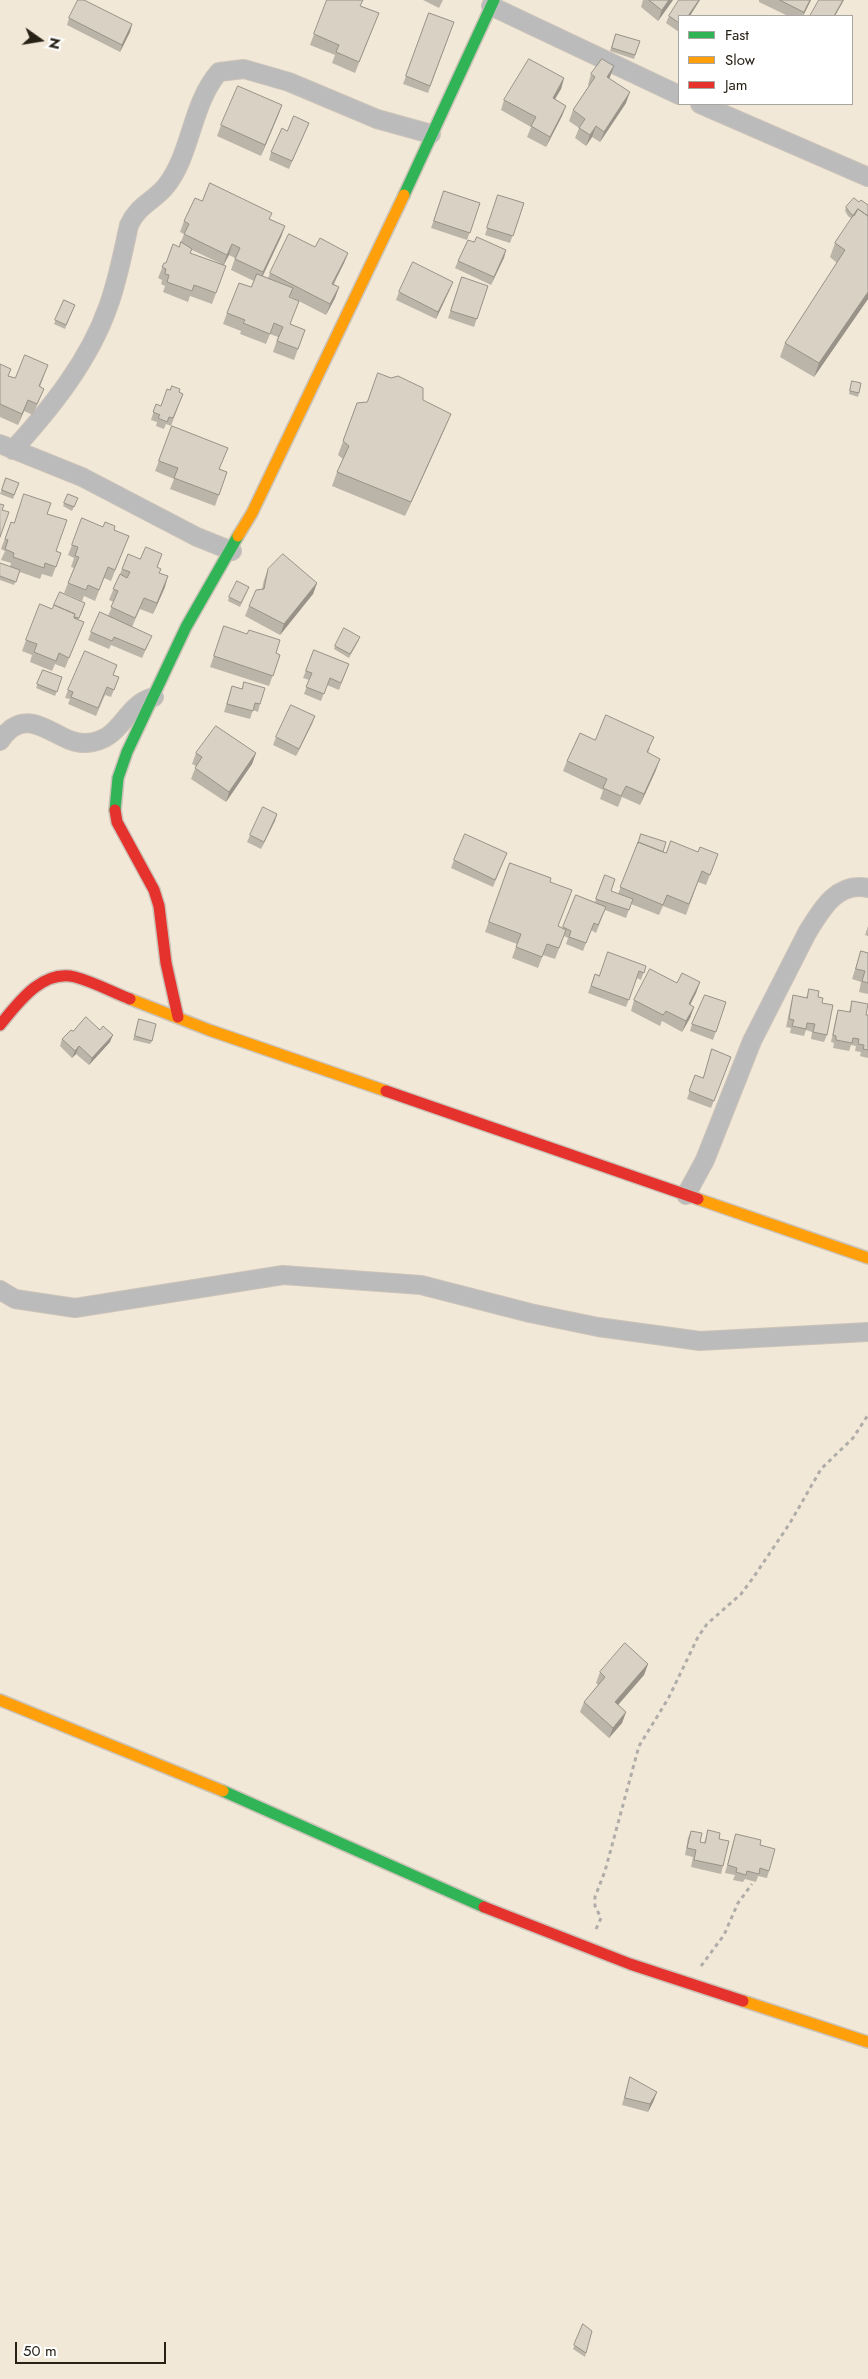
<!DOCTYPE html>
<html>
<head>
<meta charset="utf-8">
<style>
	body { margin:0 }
	#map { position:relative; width:868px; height:2379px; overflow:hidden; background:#f2e8d8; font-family:Jost,sans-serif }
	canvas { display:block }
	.legend { position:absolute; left:678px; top:15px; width:175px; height:90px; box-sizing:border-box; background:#fff; border:1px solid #a9a6a2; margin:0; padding:6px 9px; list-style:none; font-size:15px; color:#272116 }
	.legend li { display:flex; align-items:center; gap:10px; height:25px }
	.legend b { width:25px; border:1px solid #a9a6a2 }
	.north { position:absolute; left:15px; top:15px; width:50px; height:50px; -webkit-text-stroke:4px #fff; paint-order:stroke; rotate:103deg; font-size:14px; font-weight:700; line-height:20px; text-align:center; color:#272116 }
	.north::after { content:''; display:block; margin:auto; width:18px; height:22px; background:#272116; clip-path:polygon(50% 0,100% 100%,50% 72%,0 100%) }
	.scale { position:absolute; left:15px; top:2342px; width:151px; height:22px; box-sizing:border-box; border:2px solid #272116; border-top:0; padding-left:6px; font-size:15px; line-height:18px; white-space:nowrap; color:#272116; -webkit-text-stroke:4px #fff; paint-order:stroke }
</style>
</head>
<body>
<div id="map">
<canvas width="868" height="2379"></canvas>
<ul class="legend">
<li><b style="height:6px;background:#30b455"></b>Fast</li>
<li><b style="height:6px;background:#ff9f0a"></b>Slow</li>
<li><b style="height:6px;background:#e5322d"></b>Jam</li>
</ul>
<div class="north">N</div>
<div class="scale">50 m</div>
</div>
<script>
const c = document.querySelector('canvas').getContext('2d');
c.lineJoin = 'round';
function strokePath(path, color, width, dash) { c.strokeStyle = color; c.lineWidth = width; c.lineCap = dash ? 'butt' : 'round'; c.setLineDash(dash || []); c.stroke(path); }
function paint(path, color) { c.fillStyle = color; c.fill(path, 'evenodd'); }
const street = new Path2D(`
	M 491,6 L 679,95
	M 700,104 L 868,177
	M 0,444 L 82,477 L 197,537 L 232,551
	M 13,450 C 51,408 89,361 108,307 C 118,280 123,252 129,225 C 139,204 153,202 166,186 C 192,153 191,104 219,72 L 244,69 L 289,82 L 377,119 L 431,134
	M 0,741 C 28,699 57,745 86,743 C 123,741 123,705 154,697
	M 686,1195 L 705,1160 L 752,1041 L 807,933 C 821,910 837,881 868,888
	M 0,1290 L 15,1299 L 75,1308 L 283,1275 L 421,1285 L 530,1313 L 598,1327 L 700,1341 L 868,1332`);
const fast = new Path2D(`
	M 404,195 L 494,0
	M 115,810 L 118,778 L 127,752 L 186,627 L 238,536
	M 223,1791 L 484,1907`);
const slow = new Path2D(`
	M 238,536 L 252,513 L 404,195
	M 130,999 L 209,1030 L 386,1091
	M 698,1199 L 868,1258
	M 0,1700 L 223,1791
	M 743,2001 L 868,2042`);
const jam = new Path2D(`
	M 115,810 L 117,822 L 154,890 L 159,906 L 166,963 L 178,1017
	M 0,1025 C 18,1003 42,969 75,977 C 94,982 112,992 130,999
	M 386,1091 L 698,1199
	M 484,1907 L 630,1964 L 743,2001`);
strokePath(street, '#cbc3b8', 20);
strokePath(fast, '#cbc3b8', 14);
strokePath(slow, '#cbc3b8', 14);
strokePath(jam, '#cbc3b8', 14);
strokePath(new Path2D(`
	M 596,1929 L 601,1918 L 595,1906 L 595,1897 L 605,1871 L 639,1746 L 668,1699 L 698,1637 L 707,1624 L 741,1594 L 753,1578 L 790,1523 L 821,1469 L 853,1438 L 868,1415
	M 701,1966 L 724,1935 L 738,1903 L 752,1884`), '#afaca9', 3, [4, 4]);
strokePath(street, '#bcbbbc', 18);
strokePath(fast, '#30b455', 11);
strokePath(slow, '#ff9f0a', 11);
strokePath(jam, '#e5322d', 11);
paint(new Path2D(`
	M 423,0 L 443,0 L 439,8 Z
	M 643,0 L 673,0 L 658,21 L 641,7 Z
	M 759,0 L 811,0 L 803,16 L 788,16 L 759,2 Z
	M 361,6 L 379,13 L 355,73 L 332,63 L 335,55 L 310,45 L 314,34 Z
	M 429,13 L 454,22 L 428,93 L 403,84 Z
	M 669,16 L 679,16 L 679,32 L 666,23 Z
	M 69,18 L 132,24 L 130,32 L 120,52 L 67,25 Z
	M 616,34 L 640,41 L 634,59 L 610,51 Z
	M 591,74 L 610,77 L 609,78 L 626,103 L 600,142 L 592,137 L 586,146 L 575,138 L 579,128 L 569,121 L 573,110 L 589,86 L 588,85 Z
	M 564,78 L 561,89 L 555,99 L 566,106 L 562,116 L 546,147 L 527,137 L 531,127 L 501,110 L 504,100 Z
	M 282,105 L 261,156 L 217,136 L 221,125 Z
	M 309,123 L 289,169 L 269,160 L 271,152 L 287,131 Z
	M 444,191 L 480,203 L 467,240 L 431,228 Z
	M 498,195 L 524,203 L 510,243 L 485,235 Z
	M 202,201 L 270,219 L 285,226 L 281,237 L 263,276 L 268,278 L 270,273 L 315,247 L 348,253 L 344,263 L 334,284 L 339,287 L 335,298 L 326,315 L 289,296 L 290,324 L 305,330 L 294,360 L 273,352 L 278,337 L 270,334 L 266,344 L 240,334 L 241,331 L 223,324 L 227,313 L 251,287 L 254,281 L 231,270 L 235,258 L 229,255 L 224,265 L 226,266 L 212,304 L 190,296 L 188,302 L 163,292 L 165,286 L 161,284 L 162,280 L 158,278 L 164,263 L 166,263 L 179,247 L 184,234 L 180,232 L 184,221 ZM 192,250 L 222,264 L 190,253 Z
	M 859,202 L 868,205 L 868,299 L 814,377 L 780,357 L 785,343 L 837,263 L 830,257 L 835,243 L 852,219 L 848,216 L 845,211 L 846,207 Z
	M 474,242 L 506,250 L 491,285 L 455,268 L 458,261 Z
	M 462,277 L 488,286 L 474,327 L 448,318 Z
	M 450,289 L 436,319 L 396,300 L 399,292 Z
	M 64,300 L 75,305 L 65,329 L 54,324 Z
	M 0,364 L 9,376 L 15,378 L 48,365 L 40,387 L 44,389 L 33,415 L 24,411 L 18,425 L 0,417 Z
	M 852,381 L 859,393 L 858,397 L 849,394 Z
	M 179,392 L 183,394 L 171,426 L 166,424 L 164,429 L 156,426 L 157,422 L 151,420 L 156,404 L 161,406 Z
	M 423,400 L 445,428 L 405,516 L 332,486 L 337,472 L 343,459 L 338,455 L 357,403 Z
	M 172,426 L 220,469 L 227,472 L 215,506 L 170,489 L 174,479 L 155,471 Z
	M 6,478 L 19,483 L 13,499 L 0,494 Z
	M 68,494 L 78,498 L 72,511 L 63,506 Z
	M 47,514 L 56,551 L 61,553 L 52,577 L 42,574 L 40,579 L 20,572 L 14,585 L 0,580 L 0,563 L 10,567 L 11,563 L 1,560 L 5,551 L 1,549 L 11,522 L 14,523 Z
	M 103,527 L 114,530 L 129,536 L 111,581 L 104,578 L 95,601 L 84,596 L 82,601 L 64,593 L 74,568 L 71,567 L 74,558 L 68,555 L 72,545 Z
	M 157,567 L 165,587 L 153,614 L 140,609 L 132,627 L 149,643 L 142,658 L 111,645 L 109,649 L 88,640 L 91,632 L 108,616 L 114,602 L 109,600 L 122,569 Z
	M 268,569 L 317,583 L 313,594 L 280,635 L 245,616 L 249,606 L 262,589 L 264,580 Z
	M 249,587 L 240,607 L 228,601 L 229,597 Z
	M 52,609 L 83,610 L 78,620 L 84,622 L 65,668 L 55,664 L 52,671 L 30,662 L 32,655 L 22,651 L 26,640 Z
	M 224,626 L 280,655 L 269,686 L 210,667 Z
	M 359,640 L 349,658 L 334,649 L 335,646 Z
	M 314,650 L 349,664 L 339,690 L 327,685 L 321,701 L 304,694 L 309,680 L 303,678 Z
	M 43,670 L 62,677 L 55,696 L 36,688 Z
	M 113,675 L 119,677 L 111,697 L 105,695 L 96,716 L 68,704 L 70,699 L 65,698 L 68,690 Z
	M 244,682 L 260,704 L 258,712 L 253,710 L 250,719 L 224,712 L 232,686 L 242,689 Z
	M 315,716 L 296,756 L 273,745 L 276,737 Z
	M 595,740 L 650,748 L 648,753 L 656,770 L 640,805 L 622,797 L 618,807 L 600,799 L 603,790 L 563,771 L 567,761 Z
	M 196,753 L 256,753 L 252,764 L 226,802 L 191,779 L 196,766 L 192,764 Z
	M 277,814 L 261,849 L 247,842 L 250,835 Z
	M 637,845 L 666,853 L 698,852 L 718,854 L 706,885 L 698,882 L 686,915 L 663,906 L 659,915 L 631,904 L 626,918 L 605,910 L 596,933 L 591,930 L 583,951 L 566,944 L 568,938 L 564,936 L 555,959 L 543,955 L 538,968 L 512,958 L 517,944 L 485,932 L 510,863 L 550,882 L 558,926 L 563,928 L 576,895 L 595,902 L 605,875 L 611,891 L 618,894 Z
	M 507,853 L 493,887 L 451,868 L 454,860 Z
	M 868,926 L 868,936 L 865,935 Z
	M 861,951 L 868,953 L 868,994 L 859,992 L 861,982 L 852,979 Z
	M 646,966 L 641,980 L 637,978 L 626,1007 L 588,993 L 595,974 L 599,975 Z
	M 700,982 L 696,993 L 690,1005 L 694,1007 L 690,1018 L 682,1032 L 662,1021 L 660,1026 L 631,1011 L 634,1000 L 677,983 Z
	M 809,989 L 818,997 L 822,1003 L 827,1035 L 824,1042 L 811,1039 L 812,1032 L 806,1030 L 804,1036 L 790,1033 L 791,1028 L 786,1027 L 791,1003 L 793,995 L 806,998 Z
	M 852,1001 L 866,1015 L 868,1015 L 868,1058 L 860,1056 L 861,1052 L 855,1051 L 856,1046 L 851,1045 L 849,1051 L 833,1048 L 834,1043 L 831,1042 L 836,1017 L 838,1010 L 849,1012 Z
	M 726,1002 L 713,1040 L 690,1031 L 692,1024 Z
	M 139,1019 L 152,1041 L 150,1044 L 133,1040 Z
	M 73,1031 L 110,1042 L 89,1065 L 76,1054 L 72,1058 L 60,1046 L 62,1039 Z
	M 712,1049 L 731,1057 L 711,1108 L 687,1099 L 695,1075 L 703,1078 Z
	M 648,1664 L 644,1675 L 618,1705 L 626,1712 L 622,1723 L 609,1738 L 580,1712 L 584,1702 L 598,1685 L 596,1683 L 600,1672 Z
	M 708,1830 L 719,1839 L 723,1866 L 721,1874 L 691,1867 L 693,1857 L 685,1855 L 688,1838 L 691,1831 L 700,1842 L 704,1843 Z
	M 736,1834 L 760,1845 L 769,1871 L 767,1878 L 758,1876 L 756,1882 L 745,1879 L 743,1882 L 733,1880 L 735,1875 L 725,1873 Z
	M 630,2077 L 654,2100 L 648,2112 L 622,2105 Z
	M 583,2324 L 586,2353 L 585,2357 L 573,2349 Z`), '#bbb4a8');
paint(new Path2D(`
	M 669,0 L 673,0 L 658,21 L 662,10 Z
	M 699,0 L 700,0 L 690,16 L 688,16 Z
	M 810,0 L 811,0 L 803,16 L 804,12 Z
	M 843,0 L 844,0 L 835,16 L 834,16 Z
	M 132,24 L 130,32 L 120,52 L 122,45 Z
	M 614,66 L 610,77 L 603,87 L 607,77 Z
	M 564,78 L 561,89 L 549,109 L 553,98 Z
	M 630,92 L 626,103 L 600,142 L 604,132 Z
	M 282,105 L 278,116 L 261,156 L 265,145 Z
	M 566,106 L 562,116 L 546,147 L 550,137 Z
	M 596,126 L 592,137 L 586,146 L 590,135 Z
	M 285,226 L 281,237 L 259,283 L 263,272 Z
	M 232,244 L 229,255 L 223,265 L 227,255 Z
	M 506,250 L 504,258 L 491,285 L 494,277 Z
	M 348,253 L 344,263 L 328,294 L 332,284 Z
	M 453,282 L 450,289 L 436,319 L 438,312 Z
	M 339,287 L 335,298 L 326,315 L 330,304 Z
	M 868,292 L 868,299 L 814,377 L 819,363 Z
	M 28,400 L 24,411 L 18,425 L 22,414 Z
	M 451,414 L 445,428 L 405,516 L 411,502 Z
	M 168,576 L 165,587 L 153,614 L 157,603 Z
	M 317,583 L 313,594 L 280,635 L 284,624 Z
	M 315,716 L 312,724 L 296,756 L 299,749 Z
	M 256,753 L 252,764 L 226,802 L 229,792 Z
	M 660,759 L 656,770 L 640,805 L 644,794 Z
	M 277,814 L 275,821 L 261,849 L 264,842 Z
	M 700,982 L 696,993 L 685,1015 L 689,1004 Z
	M 694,1007 L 690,1018 L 682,1032 L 686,1021 Z
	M 113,1035 L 110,1042 L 89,1065 L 92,1058 Z
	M 79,1046 L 76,1054 L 72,1058 L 75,1051 Z
	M 648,1664 L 644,1675 L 611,1713 L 615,1702 Z
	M 626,1712 L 622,1723 L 609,1738 L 613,1728 Z
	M 657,2092 L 654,2100 L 648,2112 L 650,2104 Z`), '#989288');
const building = new Path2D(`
	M 78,0 L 84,0 L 132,24 L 122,45 L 69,18 Z
	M 327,0 L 363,0 L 360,6 L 379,13 L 359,62 L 336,52 L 339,45 L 314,34 Z
	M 649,0 L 669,0 L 662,10 Z
	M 679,0 L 699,0 L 688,16 L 679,16 L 679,23 L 669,16 Z
	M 780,0 L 810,0 L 804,12 Z
	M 819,0 L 843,0 L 834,16 L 810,16 Z
	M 429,13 L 454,22 L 430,86 L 406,76 Z
	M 616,34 L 640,41 L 635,55 L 612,48 Z
	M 529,59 L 564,78 L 553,98 L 566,106 L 550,137 L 531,126 L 536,117 L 504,100 Z
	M 602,59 L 614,66 L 607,77 L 630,92 L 604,132 L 596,126 L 590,135 L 579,128 L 585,119 L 573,110 L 595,77 L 591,74 Z
	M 238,86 L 282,105 L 265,145 L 221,125 Z
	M 294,116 L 309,123 L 292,161 L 271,152 L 282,128 L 287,131 Z
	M 210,183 L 272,213 L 269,219 L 285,226 L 263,272 L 235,259 L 240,248 L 232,244 L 227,255 L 184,234 L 189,224 L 184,221 L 195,198 L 202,201 Z
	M 444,191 L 480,203 L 470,233 L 434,221 Z
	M 498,195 L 524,203 L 513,236 L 487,228 Z
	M 854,198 L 859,202 L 861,200 L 868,205 L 868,216 L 858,209 L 854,216 L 850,213 L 846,207 Z
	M 858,209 L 868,216 L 868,292 L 819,363 L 785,343 L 845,250 L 835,243 Z
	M 289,234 L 315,247 L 320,238 L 348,253 L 332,284 L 339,287 L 330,304 L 270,273 Z
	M 477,237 L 506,250 L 494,277 L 458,261 L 468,240 L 474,242 Z
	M 181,242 L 192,249 L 190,253 L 226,266 L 216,293 L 194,285 L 192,291 L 167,282 L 169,275 L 165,274 L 166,269 L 162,267 L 164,263 L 166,263 L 173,244 L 179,247 Z
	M 413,262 L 453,282 L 438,312 L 399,292 Z
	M 257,274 L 293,288 L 289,297 L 299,301 L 290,324 L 305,330 L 298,349 L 277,341 L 283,327 L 274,323 L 270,334 L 243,323 L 245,320 L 227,313 L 239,283 L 251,287 Z
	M 462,277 L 488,286 L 477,319 L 451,311 Z
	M 64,300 L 75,305 L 66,325 L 55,320 Z
	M 25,355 L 48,365 L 39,386 L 44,389 L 37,404 L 28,400 L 22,414 L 0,404 L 0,364 L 11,369 L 8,376 L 15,378 Z
	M 378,373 L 391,378 L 398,376 L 423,388 L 423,400 L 451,414 L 411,502 L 337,472 L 349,446 L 343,441 L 357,403 L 367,402 Z
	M 852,381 L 861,383 L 859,393 L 850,391 Z
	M 172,386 L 180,389 L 179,392 L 183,394 L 173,418 L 169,417 L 167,422 L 158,418 L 160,415 L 153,412 L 156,404 L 161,406 L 167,389 L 170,390 Z
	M 172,426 L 228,448 L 219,469 L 227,472 L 219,495 L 174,478 L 178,468 L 159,461 Z
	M 6,478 L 19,483 L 14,495 L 2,490 Z
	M 24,494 L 51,503 L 47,514 L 67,520 L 56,551 L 61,553 L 56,567 L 45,563 L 44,568 L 13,557 L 14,553 L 5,549 L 8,540 L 5,539 L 11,522 L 14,523 Z
	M 68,494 L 78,498 L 74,507 L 64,503 Z
	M 0,504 L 4,505 L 2,510 L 9,512 L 0,537 Z
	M 82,518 L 103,527 L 105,522 L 115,526 L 114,530 L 129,536 L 115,570 L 108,567 L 99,590 L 88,585 L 86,590 L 68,583 L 79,557 L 75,556 L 78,547 L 72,545 Z
	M 146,547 L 162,554 L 157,567 L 161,569 L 159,573 L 168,576 L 157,603 L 144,598 L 135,618 L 111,607 L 118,591 L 113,589 L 120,574 L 127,578 L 130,572 L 122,569 L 128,554 L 140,559 Z
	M 283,554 L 317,583 L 284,624 L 249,606 L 256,590 L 264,589 L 268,569 Z
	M 0,563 L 20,570 L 16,582 L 0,576 Z
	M 237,581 L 249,587 L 241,603 L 229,597 Z
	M 60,592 L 85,603 L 79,618 L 74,617 L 75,614 L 54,605 Z
	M 40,604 L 52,609 L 54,605 L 75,614 L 74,618 L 84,622 L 69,658 L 59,653 L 56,661 L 34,652 L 37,644 L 26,640 Z
	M 100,612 L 152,636 L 145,650 L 114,637 L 112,641 L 91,632 Z
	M 224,626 L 247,634 L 249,630 L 280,640 L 276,653 L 280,655 L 273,676 L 214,656 Z
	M 344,628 L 360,637 L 350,654 L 335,646 Z
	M 314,650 L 349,664 L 341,683 L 330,678 L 324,694 L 306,687 L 312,673 L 306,671 Z
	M 85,651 L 117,665 L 113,675 L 119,677 L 114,690 L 107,687 L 98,708 L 71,697 L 73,692 L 68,690 Z
	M 43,670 L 62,677 L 57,692 L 37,684 Z
	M 244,682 L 265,688 L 260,704 L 255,703 L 253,711 L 227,704 L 232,686 L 242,689 Z
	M 291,705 L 315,716 L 299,749 L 276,737 Z
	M 606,715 L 654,737 L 647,752 L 660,759 L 644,794 L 626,786 L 621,796 L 603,788 L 607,779 L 567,761 L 580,733 L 595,740 Z
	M 216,726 L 256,753 L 229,792 L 195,768 L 202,757 L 196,753 Z
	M 263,807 L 277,814 L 264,842 L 250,835 Z
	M 465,834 L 507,853 L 495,880 L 454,860 Z
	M 641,834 L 666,842 L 663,852 L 638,842 L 638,843 Z
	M 671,841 L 698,852 L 700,847 L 718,854 L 710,875 L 702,871 L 689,904 L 667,895 L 663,905 L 620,887 L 638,842 L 666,853 Z
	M 510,863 L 551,878 L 550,882 L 572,890 L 558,926 L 566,930 L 559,948 L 547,944 L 542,957 L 516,947 L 521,934 L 489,922 Z
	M 605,875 L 615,879 L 611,891 L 633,899 L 629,910 L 596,899 Z
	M 576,895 L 606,907 L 598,925 L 594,923 L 586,943 L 569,937 L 571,931 L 563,927 Z
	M 861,951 L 868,953 L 868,983 L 862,981 L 865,971 L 856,969 Z
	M 608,952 L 646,966 L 644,973 L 639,971 L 629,1000 L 591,986 L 595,974 L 599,976 Z
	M 650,969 L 677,983 L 682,973 L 700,982 L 689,1004 L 694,1007 L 686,1021 L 666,1011 L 663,1015 L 634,1000 Z
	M 809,989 L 819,991 L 818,997 L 823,998 L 822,1003 L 833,1005 L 827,1035 L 813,1032 L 815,1024 L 807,1023 L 806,1029 L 792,1026 L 794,1020 L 789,1019 L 793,995 L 807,998 Z
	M 705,995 L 726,1002 L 716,1032 L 692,1024 Z
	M 852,1001 L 868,1004 L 866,1015 L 868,1015 L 868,1050 L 863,1049 L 864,1045 L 858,1044 L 859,1039 L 853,1038 L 852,1043 L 836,1040 L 836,1036 L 833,1035 L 838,1010 L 850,1012 Z
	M 86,1017 L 100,1030 L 103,1026 L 113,1035 L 92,1058 L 79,1046 L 75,1051 L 62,1039 L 71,1030 L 73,1031 Z
	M 139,1019 L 156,1024 L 152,1041 L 135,1036 Z
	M 712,1049 L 731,1057 L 714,1101 L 689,1091 L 695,1075 L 703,1078 Z
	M 625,1643 L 648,1664 L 615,1702 L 626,1712 L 613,1728 L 584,1702 L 605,1677 L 600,1672 Z
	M 708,1830 L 720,1833 L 719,1839 L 729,1841 L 723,1866 L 694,1860 L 696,1850 L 687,1848 L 691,1831 L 702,1833 L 700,1842 L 705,1843 Z
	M 736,1834 L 761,1840 L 760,1845 L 775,1849 L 769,1871 L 760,1868 L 759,1874 L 747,1871 L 746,1875 L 736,1872 L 737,1868 L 728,1865 Z
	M 630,2077 L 657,2092 L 650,2104 L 625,2098 Z
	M 583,2324 L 592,2331 L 586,2353 L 574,2345 Z`);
paint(building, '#d9d1c3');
strokePath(building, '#989288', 1);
</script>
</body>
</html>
